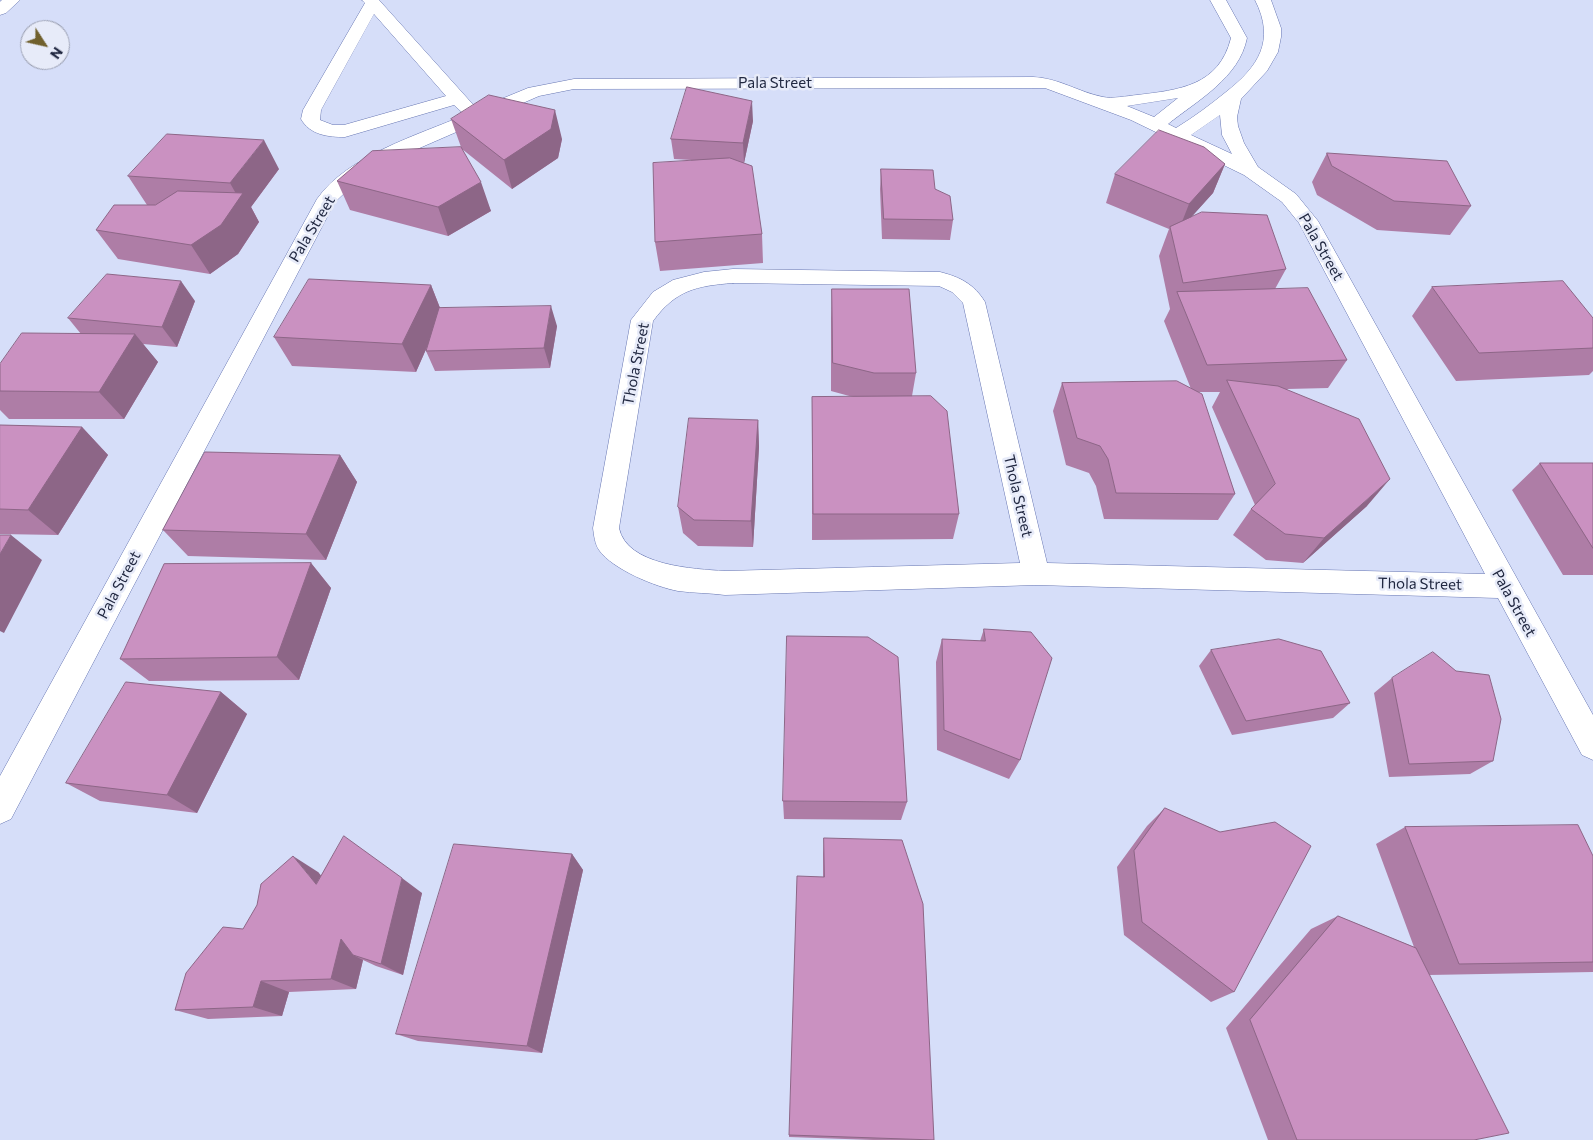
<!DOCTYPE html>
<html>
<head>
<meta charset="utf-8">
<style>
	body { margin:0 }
	#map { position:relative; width:1593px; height:1140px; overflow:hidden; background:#d6def9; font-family:Commissioner,sans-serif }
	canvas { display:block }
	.north { position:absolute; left:20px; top:20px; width:50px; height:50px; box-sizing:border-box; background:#e7ebf9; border:1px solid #989daf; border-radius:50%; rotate:125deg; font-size:14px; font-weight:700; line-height:20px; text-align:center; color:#212841 }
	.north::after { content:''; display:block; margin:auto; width:18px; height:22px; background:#70602d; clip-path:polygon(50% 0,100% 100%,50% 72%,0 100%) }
</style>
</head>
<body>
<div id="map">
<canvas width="1593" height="1140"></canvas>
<div class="north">N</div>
</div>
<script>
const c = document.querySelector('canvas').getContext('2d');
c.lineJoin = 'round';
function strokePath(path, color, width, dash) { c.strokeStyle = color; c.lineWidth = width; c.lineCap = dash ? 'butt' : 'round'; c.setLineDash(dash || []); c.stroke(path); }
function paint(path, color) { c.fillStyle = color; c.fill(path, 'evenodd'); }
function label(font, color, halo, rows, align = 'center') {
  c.font = font + ' Commissioner,sans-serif'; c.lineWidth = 5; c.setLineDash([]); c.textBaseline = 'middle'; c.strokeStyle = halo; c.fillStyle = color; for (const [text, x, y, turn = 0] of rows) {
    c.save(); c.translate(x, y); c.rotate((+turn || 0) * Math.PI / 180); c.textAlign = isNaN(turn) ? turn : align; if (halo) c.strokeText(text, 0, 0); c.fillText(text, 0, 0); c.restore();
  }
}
const street = new Path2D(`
	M 2,0 L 20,0 L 6,13 L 0,15 L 0,2 Z
	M 362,0 L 379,0 L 477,109 L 528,88 L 574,79 L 1033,77 C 1059,78 1078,92 1103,97 C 1112,99 1127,96 1137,95 C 1179,90 1219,86 1231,38 L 1210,0 L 1226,0 L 1247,38 C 1239,78 1198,100 1168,124 L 1176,128 C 1194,117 1210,105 1226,92 C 1258,67 1276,41 1255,0 L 1271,0 L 1281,28 L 1281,37 L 1278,52 L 1267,71 L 1241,99 L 1237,117 L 1238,126 L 1244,143 L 1258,167 L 1296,194 L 1318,221 L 1593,715 L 1593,760 L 1582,755 L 1498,598 L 1036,585 L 725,595 C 710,593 693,593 678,591 C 656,587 612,569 599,550 C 595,544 594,536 593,528 L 631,320 L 653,292 L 673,280 L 704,272 L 733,269 L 940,272 C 960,277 974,284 985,302 L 1047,563 L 1485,574 L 1299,223 L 1282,202 L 1244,175 L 1131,120 L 1045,88 L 574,89 L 539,96 L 392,160 L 359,179 L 335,202 L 11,819 L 0,824 L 0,776 L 317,199 C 347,156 418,135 465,115 L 454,105 L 345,137 C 328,137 310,135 301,119 L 303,110 L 365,3 ZM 374,14 L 446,96 L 344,125 L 333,125 L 320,120 L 321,110 ZM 1178,98 L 1154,117 L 1127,106 ZM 1220,115 L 1222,135 L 1232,154 L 1191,135 ZM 733,283 L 939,286 L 952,292 L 963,303 L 1020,563 L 725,571 C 694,569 627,566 619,528 L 653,321 C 676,290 696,286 733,283 Z`);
strokePath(street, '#6675b1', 1);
paint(street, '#fff');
paint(new Path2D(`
	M 451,119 L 562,139 L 558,158 L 512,189 L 462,149 L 491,211 L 448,236 L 350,210 L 337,181 L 461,147 Z
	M 753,121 L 744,163 L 762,234 L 763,263 L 660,271 L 655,242 L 691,160 L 674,159 L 671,139 Z
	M 1327,153 L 1471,206 L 1450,235 L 1377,230 L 1317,195 L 1312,182 Z
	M 1225,164 L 1213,193 L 1191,217 L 1286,269 L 1275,289 L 1347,360 L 1328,388 L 1287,389 L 1367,506 L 1303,563 L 1266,560 L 1233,535 L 1251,509 L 1255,505 L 1212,407 L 1220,392 L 1198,392 L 1235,494 L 1218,520 L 1104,519 L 1096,486 L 1089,473 L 1066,465 L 1053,411 L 1062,383 L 1191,389 L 1164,321 L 1170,309 L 1159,256 L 1169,229 L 1106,203 L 1115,174 Z
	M 279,169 L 251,207 L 259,222 L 238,254 L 210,274 L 118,259 L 96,230 L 147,205 L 128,176 Z
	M 881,169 L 935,189 L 953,220 L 950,240 L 882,239 L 880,189 Z
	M 431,285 L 440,308 L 557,326 L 550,368 L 435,371 L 426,351 L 427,347 L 416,372 L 292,366 L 274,337 Z
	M 1432,287 L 1593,318 L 1593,371 L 1589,375 L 1456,381 L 1412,316 Z
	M 832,289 L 916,373 L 912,396 L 959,514 L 953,539 L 812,540 L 812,397 L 853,397 L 831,391 L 831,318 Z
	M 195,301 L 177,347 L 143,344 L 158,362 L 124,419 L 9,419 L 0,410 L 0,364 L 81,334 L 68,318 Z
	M 758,420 L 759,447 L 753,547 L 698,546 L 683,533 L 678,507 Z
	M 0,425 L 82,427 L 108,455 L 58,535 L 0,534 Z
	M 340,455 L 357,482 L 326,560 L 188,556 L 163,530 Z
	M 1540,463 L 1593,463 L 1593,575 L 1563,575 L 1512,490 Z
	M 311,563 L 331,588 L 299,680 L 149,681 L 120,659 Z
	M 984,629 L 1020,760 L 1009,779 L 937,750 L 936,662 L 942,639 L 980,641 Z
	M 1211,650 L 1350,703 L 1333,718 L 1232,735 L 1199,666 Z
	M 1392,678 L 1493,761 L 1470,774 L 1389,777 L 1374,693 Z
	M 221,692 L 247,714 L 197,813 L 100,801 L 66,783 Z
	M 783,801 L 907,802 L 901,820 L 784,819 Z
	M 1165,808 L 1220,832 L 1234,992 L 1211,1002 L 1124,935 L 1117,867 L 1147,826 Z
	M 1405,827 L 1593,856 L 1593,972 L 1429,975 L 1474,1140 L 1268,1140 L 1226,1028 L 1311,929 L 1338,916 L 1414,947 L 1376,844 Z
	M 824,838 L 934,1140 L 873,1140 L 789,1137 L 789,1135 L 823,877 L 823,854 Z
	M 572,854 L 583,870 L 542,1053 L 418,1041 L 396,1034 Z
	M 318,872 L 321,876 L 422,893 L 403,975 L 376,966 L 363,960 L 356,989 L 289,992 L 282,1016 L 208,1019 L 175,1010 L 243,929 Z`), '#ae7da6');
paint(new Path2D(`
	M 752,101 L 753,121 L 744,163 L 743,143 Z
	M 555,110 L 562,139 L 558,158 L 512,189 L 504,160 Z
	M 264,140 L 279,169 L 251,207 L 259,222 L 238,254 L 210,274 L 191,245 L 239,199 L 230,183 Z
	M 1225,164 L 1213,193 L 1178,232 L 1189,204 Z
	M 481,182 L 491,211 L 448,236 L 438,207 Z
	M 181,281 L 195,301 L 177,347 L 162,327 Z
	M 431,285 L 442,313 L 416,372 L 402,344 Z
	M 551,306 L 557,326 L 550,368 L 544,348 Z
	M 135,334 L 158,362 L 124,419 L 99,392 Z
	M 758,420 L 759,447 L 753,547 L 751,521 Z
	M 82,427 L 108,455 L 58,535 L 28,510 Z
	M 340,455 L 357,482 L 326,560 L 306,534 Z
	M 1390,479 L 1367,506 L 1303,563 L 1324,538 Z
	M 11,535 L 42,560 L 4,633 L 0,631 L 0,554 Z
	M 311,563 L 331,588 L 299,680 L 277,657 Z
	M 221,692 L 247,714 L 197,813 L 167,795 Z
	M 572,854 L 583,870 L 542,1053 L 527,1046 Z
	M 293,856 L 318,872 L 340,898 L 316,884 Z
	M 402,878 L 422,893 L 403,975 L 381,964 Z
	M 341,939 L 353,955 L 363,960 L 356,989 L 331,979 Z
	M 261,981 L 289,992 L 282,1016 L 253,1007 Z`), '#8d6687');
const building = new Path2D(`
	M 687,87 L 752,101 L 743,143 L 671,139 Z
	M 489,95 L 555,110 L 551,129 L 504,160 L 451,119 Z
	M 1159,130 L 1204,147 L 1225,164 L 1189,204 L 1115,174 Z
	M 167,134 L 264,140 L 230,183 L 128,176 Z
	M 461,147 L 481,182 L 438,207 L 337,181 L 372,151 Z
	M 1327,153 L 1447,161 L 1471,206 L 1394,201 L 1332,166 Z
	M 730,158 L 752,166 L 762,234 L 655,242 L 653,163 Z
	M 881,169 L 933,170 L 935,189 L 950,196 L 953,220 L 884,219 Z
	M 178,191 L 243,193 L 221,225 L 191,245 L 96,230 L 114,205 L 155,205 Z
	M 1202,212 L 1267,215 L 1286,269 L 1183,283 L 1170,227 Z
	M 107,274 L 181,281 L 162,327 L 68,318 Z
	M 309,279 L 431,285 L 402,344 L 274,337 Z
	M 1563,281 L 1593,318 L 1593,348 L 1479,353 L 1432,287 Z
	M 1308,288 L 1347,360 L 1207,365 L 1177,292 Z
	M 832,289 L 909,289 L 916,373 L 874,373 L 833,363 Z
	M 551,306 L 544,348 L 426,351 L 439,308 Z
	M 22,333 L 135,334 L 99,392 L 0,391 L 0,364 Z
	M 1227,380 L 1278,386 L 1359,419 L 1390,479 L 1324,538 L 1285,534 L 1251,509 L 1275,484 Z
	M 1177,381 L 1202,394 L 1235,494 L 1116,493 L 1108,459 L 1100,446 L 1077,438 L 1062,383 Z
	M 931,396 L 947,411 L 959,514 L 813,514 L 812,397 Z
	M 689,418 L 758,420 L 751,521 L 694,520 L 678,507 Z
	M 0,425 L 82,427 L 28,510 L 0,509 Z
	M 205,452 L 340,455 L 306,534 L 163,530 Z
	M 1540,463 L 1593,463 L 1593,548 Z
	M 0,535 L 11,535 L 0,554 Z
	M 311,563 L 277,657 L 120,659 L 164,564 Z
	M 984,629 L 1031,632 L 1052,658 L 1020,760 L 944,730 L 942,639 L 985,641 Z
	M 787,636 L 868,637 L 898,657 L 907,802 L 783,801 Z
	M 1279,639 L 1321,651 L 1350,703 L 1246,721 L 1211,650 Z
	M 1433,652 L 1456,671 L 1489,675 L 1501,719 L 1493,761 L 1409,764 L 1392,678 Z
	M 126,682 L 221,692 L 167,795 L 66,783 Z
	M 1165,808 L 1220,832 L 1275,822 L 1311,846 L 1234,992 L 1142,922 L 1134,851 Z
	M 1578,825 L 1593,856 L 1593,962 L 1459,964 L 1405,827 Z
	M 344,836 L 402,878 L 381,964 L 353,955 L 341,939 L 331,979 L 261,981 L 253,1007 L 175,1010 L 186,973 L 223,927 L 243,929 L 257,905 L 261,884 L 293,856 L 316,884 Z
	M 824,838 L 902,840 L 923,904 L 934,1140 L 789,1135 L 797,876 L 824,877 Z
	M 454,844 L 572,854 L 527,1046 L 396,1034 Z
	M 1338,916 L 1416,948 L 1509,1133 L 1474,1140 L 1297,1140 L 1250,1020 Z`);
paint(building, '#ca91c1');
strokePath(building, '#8d6687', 1);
label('15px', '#212841', '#e7ebf9', [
	["Pala Street",775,83],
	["Pala Street",312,229,-59],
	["Pala Street",1321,247,60],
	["Thola Street",636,364,-79],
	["Thola Street",1018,496,77],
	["Thola Street",1420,584,1],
	["Pala Street",119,585,-62],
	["Pala Street",1514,603,61]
]);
</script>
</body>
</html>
